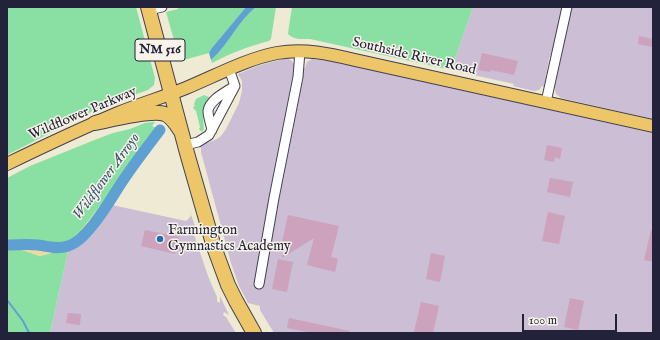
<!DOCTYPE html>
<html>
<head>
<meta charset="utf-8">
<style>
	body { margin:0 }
	#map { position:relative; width:660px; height:340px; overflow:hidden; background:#efead3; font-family:"IM FELL English",serif }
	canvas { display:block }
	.frame { position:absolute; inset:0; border:8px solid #22223b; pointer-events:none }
	.scale { position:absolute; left:522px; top:314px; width:95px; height:18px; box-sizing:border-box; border:2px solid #22223b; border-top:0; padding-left:5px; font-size:12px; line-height:14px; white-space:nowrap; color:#22223b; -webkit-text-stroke:3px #f7f3e8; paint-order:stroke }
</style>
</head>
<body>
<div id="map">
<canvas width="660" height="340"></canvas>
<div class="frame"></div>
<div class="scale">100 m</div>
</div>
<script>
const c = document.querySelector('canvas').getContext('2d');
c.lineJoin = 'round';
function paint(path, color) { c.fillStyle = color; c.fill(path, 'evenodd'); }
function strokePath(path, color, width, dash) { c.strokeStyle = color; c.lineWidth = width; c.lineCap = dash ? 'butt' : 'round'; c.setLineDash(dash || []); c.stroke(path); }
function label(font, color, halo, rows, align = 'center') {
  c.font = font + ' "IM FELL English",serif'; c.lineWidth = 3; c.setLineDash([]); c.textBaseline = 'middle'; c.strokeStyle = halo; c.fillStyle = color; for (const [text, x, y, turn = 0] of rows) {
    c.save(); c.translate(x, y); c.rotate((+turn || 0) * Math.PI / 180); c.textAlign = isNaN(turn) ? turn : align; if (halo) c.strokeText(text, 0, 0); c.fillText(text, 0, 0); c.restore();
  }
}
paint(new Path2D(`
	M 473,7 L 564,7 L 554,45 L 549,59 L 544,87 L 542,86 L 539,90 L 534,91 L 513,86 L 514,84 L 451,70 Z
	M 572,7 L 653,7 L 653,119 L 561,98 L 556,94 L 555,90 L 555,86 Z
	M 287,58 L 292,61 L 295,66 L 305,68 L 307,62 L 312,59 L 330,61 L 653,133 L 653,333 L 274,333 L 260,310 L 260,306 L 248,303 L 239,286 L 231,263 L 201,152 L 201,147 L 204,144 L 217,139 L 221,136 L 226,129 L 239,103 L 242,91 L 242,81 L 238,74 L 260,65 Z
	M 112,205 L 186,221 L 191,216 L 190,211 L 198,236 L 195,230 L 192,229 L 208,276 L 217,297 L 217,301 L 219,303 L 220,302 L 220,296 L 229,315 L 224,312 L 223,315 L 226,317 L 236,333 L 50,333 L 68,251 L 74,249 L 91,236 L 98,228 Z`), '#ccbed4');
paint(new Path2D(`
	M 7,7 L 136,7 L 155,78 L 154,85 L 148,90 L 103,106 L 7,155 Z
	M 178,7 L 246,7 L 211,49 L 209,53 L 180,61 L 166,12 L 178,9 Z
	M 256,7 L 276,7 L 271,39 L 269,41 C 249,46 231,53 212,63 L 211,60 C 228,44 238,21 256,7 Z
	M 292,7 L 473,7 L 451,70 L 310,39 C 302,39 294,40 288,34 L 289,26 Z
	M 204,95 L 209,97 C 201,107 203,117 204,129 L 202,132 L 199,129 L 200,127 L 196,111 L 194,109 L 193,107 L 195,106 L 194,104 L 196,99 Z
	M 153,122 L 155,122 L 152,126 L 154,127 L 156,127 C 136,156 117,185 95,212 C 88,222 77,239 65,243 C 56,247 45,241 35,241 C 26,240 16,241 7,241 L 7,178 L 30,166 L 97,139 L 113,133 L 130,129 L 145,123 Z
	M 7,249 L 22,250 L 40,256 L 55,252 L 63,253 L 68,251 L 50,333 L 7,333 Z`), '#8ae0a2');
paint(new Path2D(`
	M 156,127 L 160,127 L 160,130 L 161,129 L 163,129 L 163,134 L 123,184 L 98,228 L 77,247 L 63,253 L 55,252 L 40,256 L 22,250 L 7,249 L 7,241 L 35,241 L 60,244 L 65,243 L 70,241 L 81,230 L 110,193 Z`), '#eeda9e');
paint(new Path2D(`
	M 246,7 L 256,7 C 238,21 229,44 211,60 L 209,53 L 211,49 Z`), '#5da0d1');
strokePath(new Path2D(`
	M 7,300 L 23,321 L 28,331 L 30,333`), '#5da0d1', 2);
strokePath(new Path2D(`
	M 7,245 C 17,245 28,244 38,245 C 48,246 57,250 68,246 C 88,240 110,200 122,182 C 134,164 147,147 160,130`), '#5da0d1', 11);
paint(new Path2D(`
	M 639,36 L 653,39 L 652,47 L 638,44 Z
	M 482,53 L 518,61 L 514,75 L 491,70 L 490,72 L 478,70 Z
	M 547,145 L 562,148 L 560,159 L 555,157 L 554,162 L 544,160 Z
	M 550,178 L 573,182 L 570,197 L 547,192 Z
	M 548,212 L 565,216 L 559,244 L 542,241 Z
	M 288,215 L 339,226 L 331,257 L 338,259 L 335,272 L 307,265 L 314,238 L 282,258 L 284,248 L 281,247 Z
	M 145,230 L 179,237 L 177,242 L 183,243 L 182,251 L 176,250 L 175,254 L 141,246 Z
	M 651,230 L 653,230 L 653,262 L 644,260 Z
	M 431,253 L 445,256 L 440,282 L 426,279 Z
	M 278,259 L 293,262 L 287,292 L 272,289 Z
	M 570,298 L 584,301 L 578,330 L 564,327 Z
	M 421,302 L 439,306 L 433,333 L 414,332 Z
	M 68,313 L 81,314 L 80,325 L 66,323 Z
	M 289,318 L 350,331 L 349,333 L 312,333 L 287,328 Z`), '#cca2bc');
const minor = new Path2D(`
	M 149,10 L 162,7
	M 546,102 L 567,7
	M 212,130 C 211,124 208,117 208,111 C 209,100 227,91 235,86
	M 185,145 L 198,142 L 209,135 L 235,86 L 229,69
	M 259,284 L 274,198 L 298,77 L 300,51`);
const major = new Path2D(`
	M 7,164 C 44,146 80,129 118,113 C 140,104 164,97 186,88 C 215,76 246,59 277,53 C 304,48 330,54 355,60 L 653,126`);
const highway = new Path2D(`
	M 148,7 L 187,153 L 214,247 L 228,285 L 236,301 L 254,333
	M 95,123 C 110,120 152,109 165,114 C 172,117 176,124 180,130`);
strokePath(minor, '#414052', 11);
strokePath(major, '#414052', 14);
strokePath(highway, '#414052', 16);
strokePath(minor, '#fff', 9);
strokePath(major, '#ecc669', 12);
strokePath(highway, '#ecc669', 14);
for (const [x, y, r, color] of [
	[160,239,4,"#1f6fb2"]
]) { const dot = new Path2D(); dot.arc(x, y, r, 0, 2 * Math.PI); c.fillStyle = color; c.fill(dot); strokePath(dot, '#f7f3e8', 1.5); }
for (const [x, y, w] of [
	[160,50,50]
]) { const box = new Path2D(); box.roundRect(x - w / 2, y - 11, w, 22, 3); c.fillStyle = '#f7f3e8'; c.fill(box); strokePath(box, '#22223b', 1); }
label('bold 13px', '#22223b', null, [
	["NM 516",160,50]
]);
label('14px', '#22223b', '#f7f3e8', [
	["Southside River Road",414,57,13],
	["Wildflower Parkway",83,114,-23]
]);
label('14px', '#22223b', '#f7f3e8', [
	["Farmington",168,231],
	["Gymnastics Academy",168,247]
], 'left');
label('italic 15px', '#3a5477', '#f7f3e8', [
	["Wildflower Arroyo",107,177,-54]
]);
</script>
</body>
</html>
